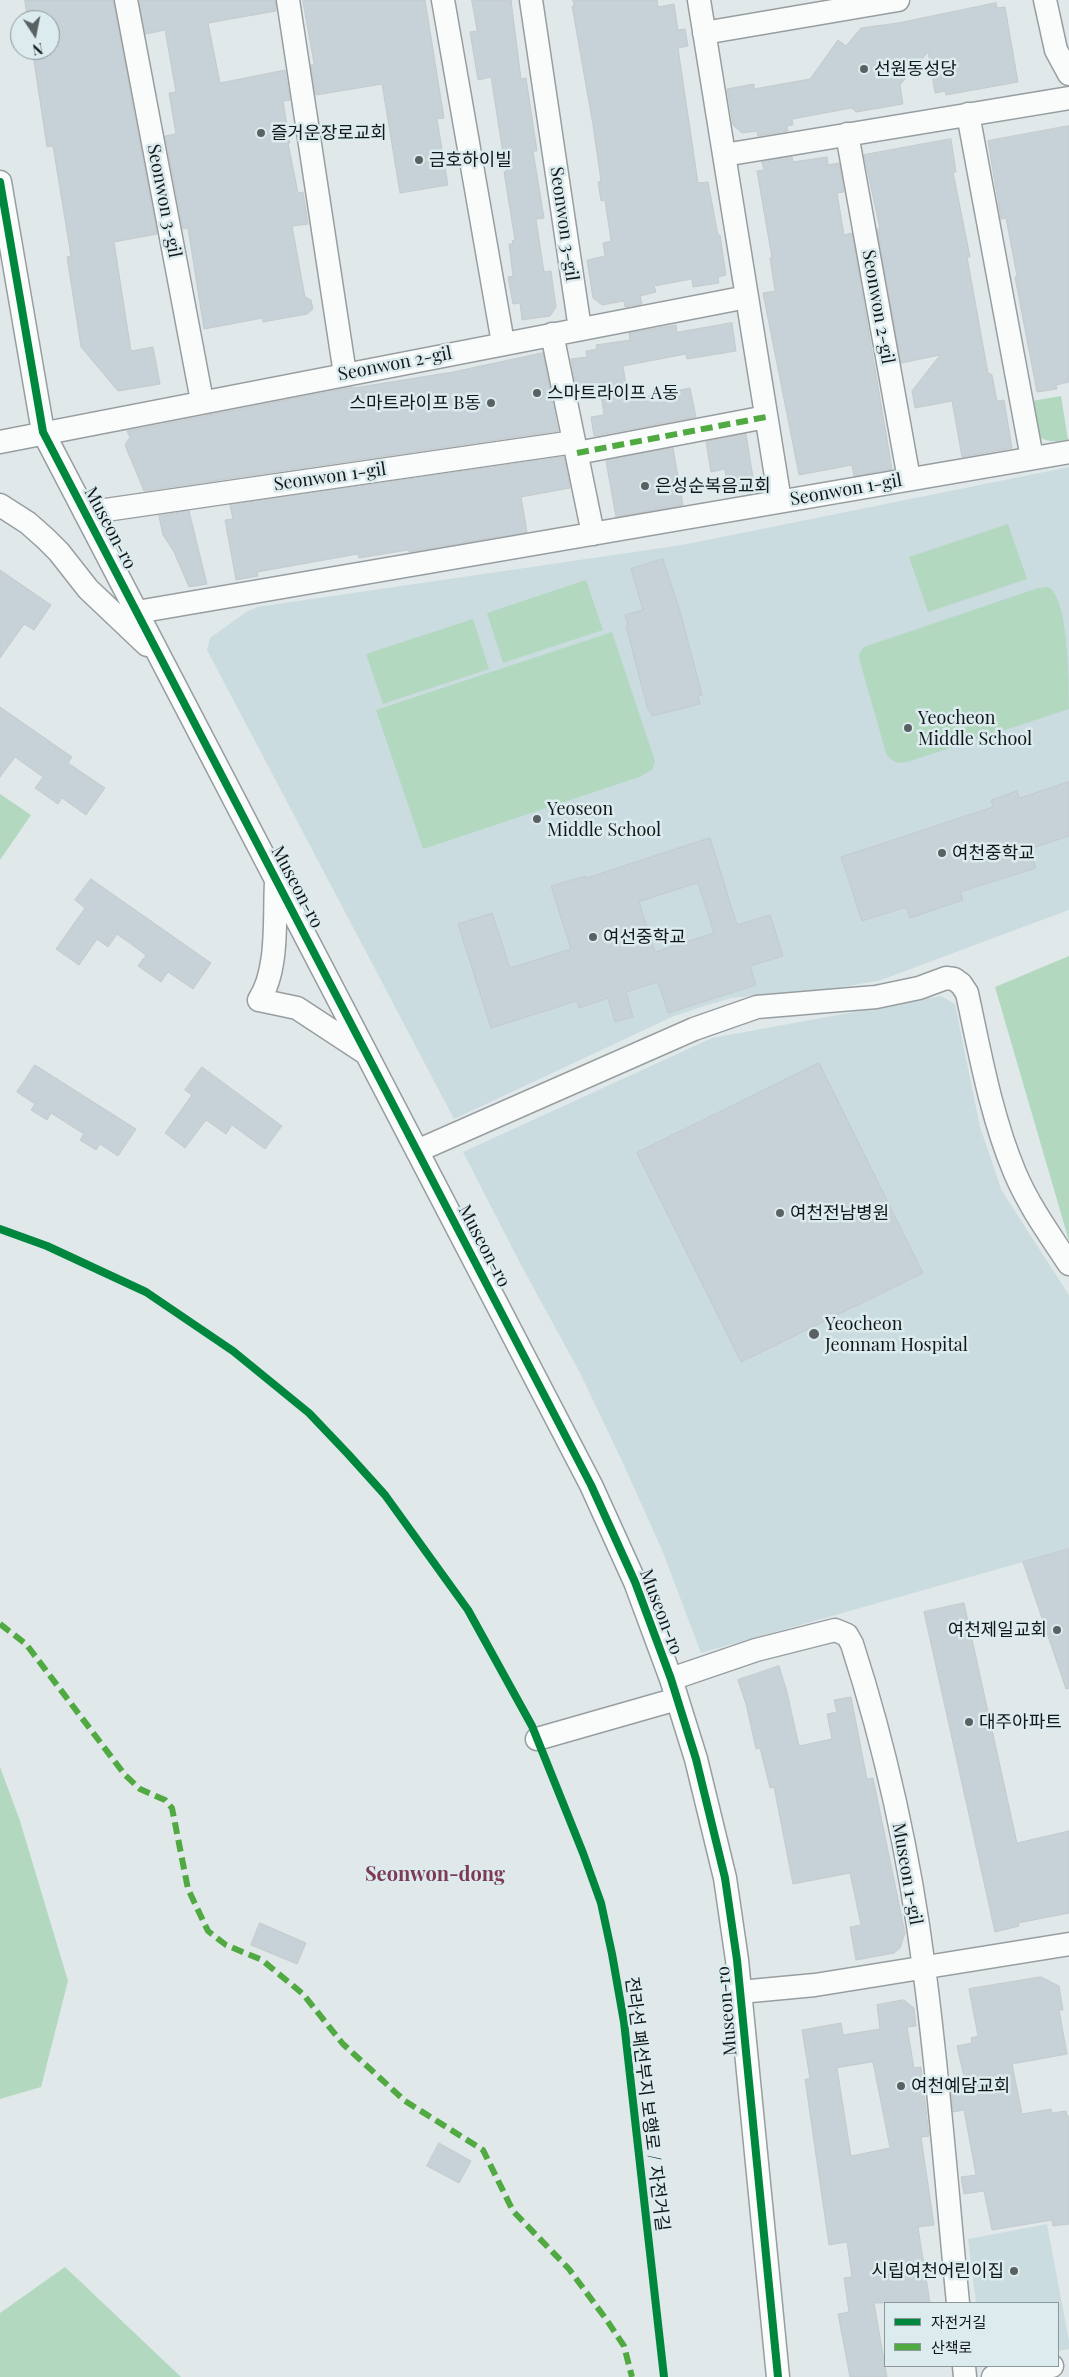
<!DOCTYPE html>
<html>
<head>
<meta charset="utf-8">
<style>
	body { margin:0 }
	#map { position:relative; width:1069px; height:2377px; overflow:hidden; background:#e0e8ea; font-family:"Playfair Display","Noto Sans KR",serif }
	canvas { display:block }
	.legend { position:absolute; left:884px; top:2302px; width:175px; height:65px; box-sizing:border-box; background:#dcebee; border:1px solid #8b9799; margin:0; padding:6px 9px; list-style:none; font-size:15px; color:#121819 }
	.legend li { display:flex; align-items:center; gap:10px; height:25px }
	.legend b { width:25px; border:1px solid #8b9799 }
	.north { position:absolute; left:10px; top:10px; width:50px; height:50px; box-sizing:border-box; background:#dcebee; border:1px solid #8b9799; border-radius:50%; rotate:169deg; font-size:14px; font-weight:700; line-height:20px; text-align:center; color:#121819 }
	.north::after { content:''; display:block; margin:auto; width:18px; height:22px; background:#5a6162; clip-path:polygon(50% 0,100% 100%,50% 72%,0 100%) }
</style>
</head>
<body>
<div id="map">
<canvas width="1069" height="2377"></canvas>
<ul class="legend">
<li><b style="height:6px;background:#00873e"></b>자전거길</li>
<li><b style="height:6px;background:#51a942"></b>산책로</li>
</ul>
<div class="north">N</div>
</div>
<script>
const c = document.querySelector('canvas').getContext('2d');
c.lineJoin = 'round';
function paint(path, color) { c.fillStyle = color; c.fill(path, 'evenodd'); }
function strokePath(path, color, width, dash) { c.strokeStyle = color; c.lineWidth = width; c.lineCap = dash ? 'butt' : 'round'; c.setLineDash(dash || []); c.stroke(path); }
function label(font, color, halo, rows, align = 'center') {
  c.font = font + ' "Playfair Display","Noto Sans KR",serif'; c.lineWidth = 5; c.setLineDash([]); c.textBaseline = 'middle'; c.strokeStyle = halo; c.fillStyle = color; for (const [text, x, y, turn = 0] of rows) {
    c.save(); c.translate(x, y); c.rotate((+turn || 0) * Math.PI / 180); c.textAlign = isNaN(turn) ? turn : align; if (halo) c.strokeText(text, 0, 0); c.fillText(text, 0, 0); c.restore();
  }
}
paint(new Path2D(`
	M 1069,467 L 1069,910 L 881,980 L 838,988 L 731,998 L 698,1008 L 672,1017 L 454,1119 L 207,650 L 210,638 L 246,612 L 257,607 L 682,545 Z
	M 941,996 L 955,1004 L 980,1127 L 1002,1191 L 1069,1295 L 1069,1549 L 701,1653 L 662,1550 L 622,1461 L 580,1373 L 521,1265 L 463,1152 L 712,1038 Z
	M 1047,2224 L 1069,2341 L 1069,2349 L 1058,2351 L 1058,2303 L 976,2303 L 968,2239 Z`), '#cbdce0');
paint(new Path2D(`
	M 1061,396 L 1068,440 C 1058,441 1049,443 1039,437 L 1032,401 Z
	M 1008,524 L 1027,579 L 928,612 L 909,557 Z
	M 586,580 L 603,630 L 503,663 L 487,613 Z
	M 1048,587 C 1069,597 1069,684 1069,709 L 907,762 C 898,764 891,762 886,753 L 860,662 L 859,654 L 864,647 L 1038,588 Z
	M 473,619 L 489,669 L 383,704 L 366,654 Z
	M 612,632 L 655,761 L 652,770 L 639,777 L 423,849 L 376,710 Z
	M 0,794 L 31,815 L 0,860 Z
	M 1069,956 L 1069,1241 L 995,987 Z
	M 0,1767 L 20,1821 L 68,1981 L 41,2087 L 0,2099 Z
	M 65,2267 L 181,2377 L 0,2377 L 0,2313 Z`), '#b2d8c0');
const building = new Path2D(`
	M 25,0 L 113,0 L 157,234 L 114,242 L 131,351 L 153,347 L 160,384 L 118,391 L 81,347 L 67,257 L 71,256 L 53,146 L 47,147 L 33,55 L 50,53 L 50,20 L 28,20 Z
	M 139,0 L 275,0 L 276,11 L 208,23 L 220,83 L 285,70 L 290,100 L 283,101 L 290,143 L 288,143 L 298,193 L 303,192 L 308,224 L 292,226 L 305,297 L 311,300 L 313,309 L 307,314 L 263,322 L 263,318 L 204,329 L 188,228 L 183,229 L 165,136 L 176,134 L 169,93 L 176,92 L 165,30 L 146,34 Z
	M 303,0 L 425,0 L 444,118 L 437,119 L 448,185 L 400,193 L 382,84 L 316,95 L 311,65 L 314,65 Z
	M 472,0 L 511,0 L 521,79 L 526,78 L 537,151 L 533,151 L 544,218 L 536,219 L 544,272 L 551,271 L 556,307 L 550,316 L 522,320 L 520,303 L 513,304 L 508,277 L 513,276 L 509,244 L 513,244 L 512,241 L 515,240 L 504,172 L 506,172 L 491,77 L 478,80 L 470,32 L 477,31 Z
	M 573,0 L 657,0 L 658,7 L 674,4 L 678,30 L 685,29 L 688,46 L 678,48 L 698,183 L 708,182 L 718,235 L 720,235 L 726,275 L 718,277 L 719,283 L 693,287 L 692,279 L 654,286 L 656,292 L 640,296 L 642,304 L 625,307 L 624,301 L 602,305 L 593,298 L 587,260 L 605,256 L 603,243 L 611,241 L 605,200 L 601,201 L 598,182 L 601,181 L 593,125 L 572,6 L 574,6 Z
	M 996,3 L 997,8 L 1005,7 L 1018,82 L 946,95 L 945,91 L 935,93 L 928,52 L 900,85 L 903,104 L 856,112 L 852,108 L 792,119 L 793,125 L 787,126 L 788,131 L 758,136 L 757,131 L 742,133 L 733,125 L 727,89 L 754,84 L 754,89 L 810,79 L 838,40 L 846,46 L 861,28 L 898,23 Z
	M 1069,126 L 1069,382 L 1056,385 L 1057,389 L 1037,392 L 1015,277 L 1017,276 L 1006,218 L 1001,219 L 988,141 Z
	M 951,139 L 956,172 L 953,172 L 970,257 L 967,257 L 988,373 L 992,375 L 997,401 L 1004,400 L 1012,448 L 962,457 L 952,401 L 915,408 L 912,391 L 940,355 L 901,363 L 877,229 L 880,229 L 864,155 Z
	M 792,157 L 793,162 L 827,157 L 828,165 L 839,163 L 844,192 L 837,193 L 844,235 L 852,233 L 892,469 L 854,476 L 852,465 L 799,475 L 763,293 L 775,291 L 770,258 L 772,258 L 757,171 L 764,170 L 762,162 Z
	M 732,323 L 736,351 L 687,359 L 686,354 L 623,366 L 628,400 L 690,388 L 696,417 L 594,436 L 591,417 L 604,415 L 599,382 L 576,386 L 571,359 L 587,357 L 586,351 L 597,349 L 596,345 L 630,340 L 629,333 L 676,325 L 677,332 Z
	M 543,353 L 558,431 L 144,491 L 125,445 L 130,437 L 127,431 L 353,387 L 354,388 L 453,372 Z
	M 746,434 L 755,490 L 728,494 L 725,469 L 711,472 L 706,442 Z
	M 673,448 L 683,505 L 616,517 L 606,461 Z
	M 564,457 L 570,488 L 521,497 L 527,532 L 409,552 L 408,550 L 359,558 L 358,554 L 257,572 L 258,576 L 236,580 L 225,520 L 233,519 L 230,505 Z
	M 189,511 L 207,584 L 189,587 L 174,552 L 163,535 L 159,516 Z
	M 663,559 L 680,611 L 702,695 L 698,696 L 700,704 L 652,716 L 650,710 L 648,710 L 626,626 L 628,625 L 625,615 L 643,610 L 631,569 Z
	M 0,570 L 51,605 L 34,630 L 24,624 L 0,658 Z
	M 0,707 L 72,757 L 68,763 L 105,788 L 86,815 L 62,798 L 58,804 L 35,788 L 43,777 L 15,757 L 0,777 Z
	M 1069,782 L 1069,836 L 1030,849 L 1036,868 L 960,892 L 963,900 L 910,918 L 906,907 L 862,921 L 841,857 L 993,807 L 991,800 L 1017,791 L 1019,798 Z
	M 710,838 L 737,925 L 770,915 L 783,956 L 750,966 L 756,985 L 668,1013 L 658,982 L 626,992 L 633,1017 L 615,1022 L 608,998 L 579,1008 L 577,1001 L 491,1028 L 458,924 L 492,913 L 510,968 L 571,949 L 551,886 L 585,876 L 586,878 ZM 698,883 L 714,933 L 655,952 L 639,902 Z
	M 91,879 L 211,963 L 193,989 L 168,972 L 161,982 L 138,966 L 146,955 L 117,934 L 108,947 L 97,939 L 79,965 L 56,949 L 85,908 L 75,900 Z
	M 819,1063 L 923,1273 L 741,1362 L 637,1153 Z
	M 35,1065 L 136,1129 L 118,1156 L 100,1144 L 96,1150 L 80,1140 L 84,1134 L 51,1113 L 47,1120 L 31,1110 L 35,1104 L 17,1092 Z
	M 202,1067 L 282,1126 L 265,1149 L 232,1125 L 226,1134 L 206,1120 L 185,1148 L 165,1133 L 192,1095 L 185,1090 Z
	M 1069,1549 L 1069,1688 L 1066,1689 L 1023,1562 Z
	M 964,1603 L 1017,1843 L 1069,1831 L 1069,1913 L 1018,1923 L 1019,1926 L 995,1932 L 924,1612 Z
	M 779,1666 L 787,1692 L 799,1746 L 832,1739 L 827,1714 L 837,1712 L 834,1700 L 851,1697 L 867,1779 L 873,1778 L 905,1933 L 900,1948 L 894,1953 L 856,1960 L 850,1927 L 861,1925 L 850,1873 L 793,1884 L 774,1787 L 770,1788 L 760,1748 L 756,1749 L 746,1704 L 738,1680 Z
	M 260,1923 L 306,1943 L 297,1964 L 251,1945 Z
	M 1041,1977 L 1059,1986 L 1063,2010 L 1059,2010 L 1067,2054 L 1012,2064 L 1022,2114 L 1051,2109 L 1052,2113 L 1066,2111 L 1067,2116 L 1069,2116 L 1069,2224 L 1053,2226 L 1052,2220 L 992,2230 L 984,2191 L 964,2194 L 961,2177 L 976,2175 L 964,2110 L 953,2112 L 950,2080 L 964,2077 L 957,2046 L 972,2043 L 971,2038 L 978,2036 L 969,1989 Z
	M 904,2000 L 914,2008 L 916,2026 L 907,2027 L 914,2068 L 921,2067 L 929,2136 L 921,2137 L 934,2225 L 918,2227 L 930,2303 L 874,2303 L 887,2377 L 850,2377 L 838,2314 L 849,2312 L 844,2278 L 852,2277 L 847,2242 L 829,2245 L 805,2079 L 810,2079 L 802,2030 L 841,2023 L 843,2035 L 880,2029 L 877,2005 ZM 873,2062 L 890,2148 L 851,2156 L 837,2068 Z
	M 439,2143 L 471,2161 L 459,2183 L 427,2166 Z`);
paint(building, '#c6d1d8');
strokePath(building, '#c4cacc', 1);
const minor = new Path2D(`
	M 126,0 L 202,401
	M 288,0 L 345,374
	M 443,0 L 503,343
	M 531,0 L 580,329
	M 699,0 L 780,501
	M 1045,0 L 1056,50 L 1069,74
	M 704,33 L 898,0
	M 968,114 L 1032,458
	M 847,134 L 909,479
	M 724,155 L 1069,98
	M 0,182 L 43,432 L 591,1485 L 635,1582 L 671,1679 L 696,1759 L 725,1878 L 737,1960 L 778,2377
	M 552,334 L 593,534
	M 0,442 L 747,297
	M 577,453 L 766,417
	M 0,505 L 28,523 L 46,539 L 59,552 L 88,589 L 147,645
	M 85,513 L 574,442
	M 137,612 L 1069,452
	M 276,882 C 274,917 279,970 259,1000 L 297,1008 L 364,1052
	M 417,1151 L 694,1029 L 757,1007 L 876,997 L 919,988 L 946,978 L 954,979 L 961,984 L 967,993 C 980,1053 991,1116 1015,1173 C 1029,1206 1050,1235 1069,1264
	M 671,1679 L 756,1650 L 835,1630 L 847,1635 L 852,1644 C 886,1749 910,1860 924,1968 C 939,2079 947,2192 958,2303
	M 537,1739 L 677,1699
	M 740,1992 L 815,1985 L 1069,1944
	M 964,2366 L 965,2377
	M 993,2377 L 1052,2366`);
strokePath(minor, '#989ea0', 25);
strokePath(minor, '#fafcfc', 22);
strokePath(new Path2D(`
	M 577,453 L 766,417
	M 0,1624 L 26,1644 L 125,1775 L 140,1789 L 165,1800 L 172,1808 L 188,1889 L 208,1931 L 226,1945 L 262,1960 L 303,1994 L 343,2044 L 405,2101 L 483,2150 L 513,2211 L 569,2269 L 606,2319 L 624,2346 L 632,2377`), '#51a942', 6, [12, 6]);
strokePath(new Path2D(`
	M 0,182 L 43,432 L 591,1485 L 635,1582 L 671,1679 L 696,1759 L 725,1878 L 737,1960 L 778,2377
	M 0,1229 L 47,1246 L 146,1292 L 233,1351 L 309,1413 L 348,1454 L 385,1495 L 468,1610 L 532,1726 L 583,1853 L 601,1903 L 612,1954 L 624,2022 L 664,2377`), '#00873e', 8);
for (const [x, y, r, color] of [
	[864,69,5,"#5a6162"],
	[261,133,5,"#5a6162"],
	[419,160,5,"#5a6162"],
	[537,393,5,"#5a6162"],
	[491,403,5,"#5a6162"],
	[645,486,5,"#5a6162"],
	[908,728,5,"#5a6162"],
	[537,819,5,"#5a6162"],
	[942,853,5,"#5a6162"],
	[593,937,5,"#5a6162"],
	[780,1213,5,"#5a6162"],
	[814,1334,6,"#5a6162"],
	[1057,1630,5,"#5a6162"],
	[969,1722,5,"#5a6162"],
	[901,2086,5,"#5a6162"],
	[1014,2271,5,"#5a6162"]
]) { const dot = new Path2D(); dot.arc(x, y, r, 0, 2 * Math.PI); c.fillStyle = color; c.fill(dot); strokePath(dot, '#dcebee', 2); }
label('18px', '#121819', '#dcebee', [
	["선원동성당",874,69],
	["즐거운장로교회",271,133],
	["금호하이빌",429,160],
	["스마트라이프 A동",547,393],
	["스마트라이프 B동",481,403,"right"],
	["은성순복음교회",655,486],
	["Yeocheon",918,718],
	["Middle School",918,739],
	["Yeoseon",547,809],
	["Middle School",547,830],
	["여천중학교",952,853],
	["여선중학교",603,937],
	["여천전남병원",790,1213],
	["Yeocheon",825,1324],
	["Jeonnam Hospital",825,1345],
	["여천제일교회",1047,1630,"right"],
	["대주아파트",979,1722],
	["여천예담교회",911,2086],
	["시립여천어린이집",1004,2271,"right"]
], 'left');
label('18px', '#121819', '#dcebee', [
	["Seonwon 3-gil",164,201,79],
	["Seonwon 3-gil",564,224,82],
	["Seonwon 2-gil",878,307,80],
	["Seonwon 2-gil",395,364,-11],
	["Seonwon 1-gil",330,477,-8],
	["Seonwon 1-gil",846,490,-10],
	["Museon-ro",110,528,62],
	["Museon-ro",297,887,62],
	["Museon-ro",484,1246,62],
	["Museon-ro",661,1612,69],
	["Museon 1-gil",907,1874,80],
	["Museon-ro",727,2011,-95],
	["전라선 폐선부지 보행로 / 자전거길",647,2104,83]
]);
label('bold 20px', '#7e3954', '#dcebee', [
	["Seonwon-dong",435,1875]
]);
</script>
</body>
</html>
